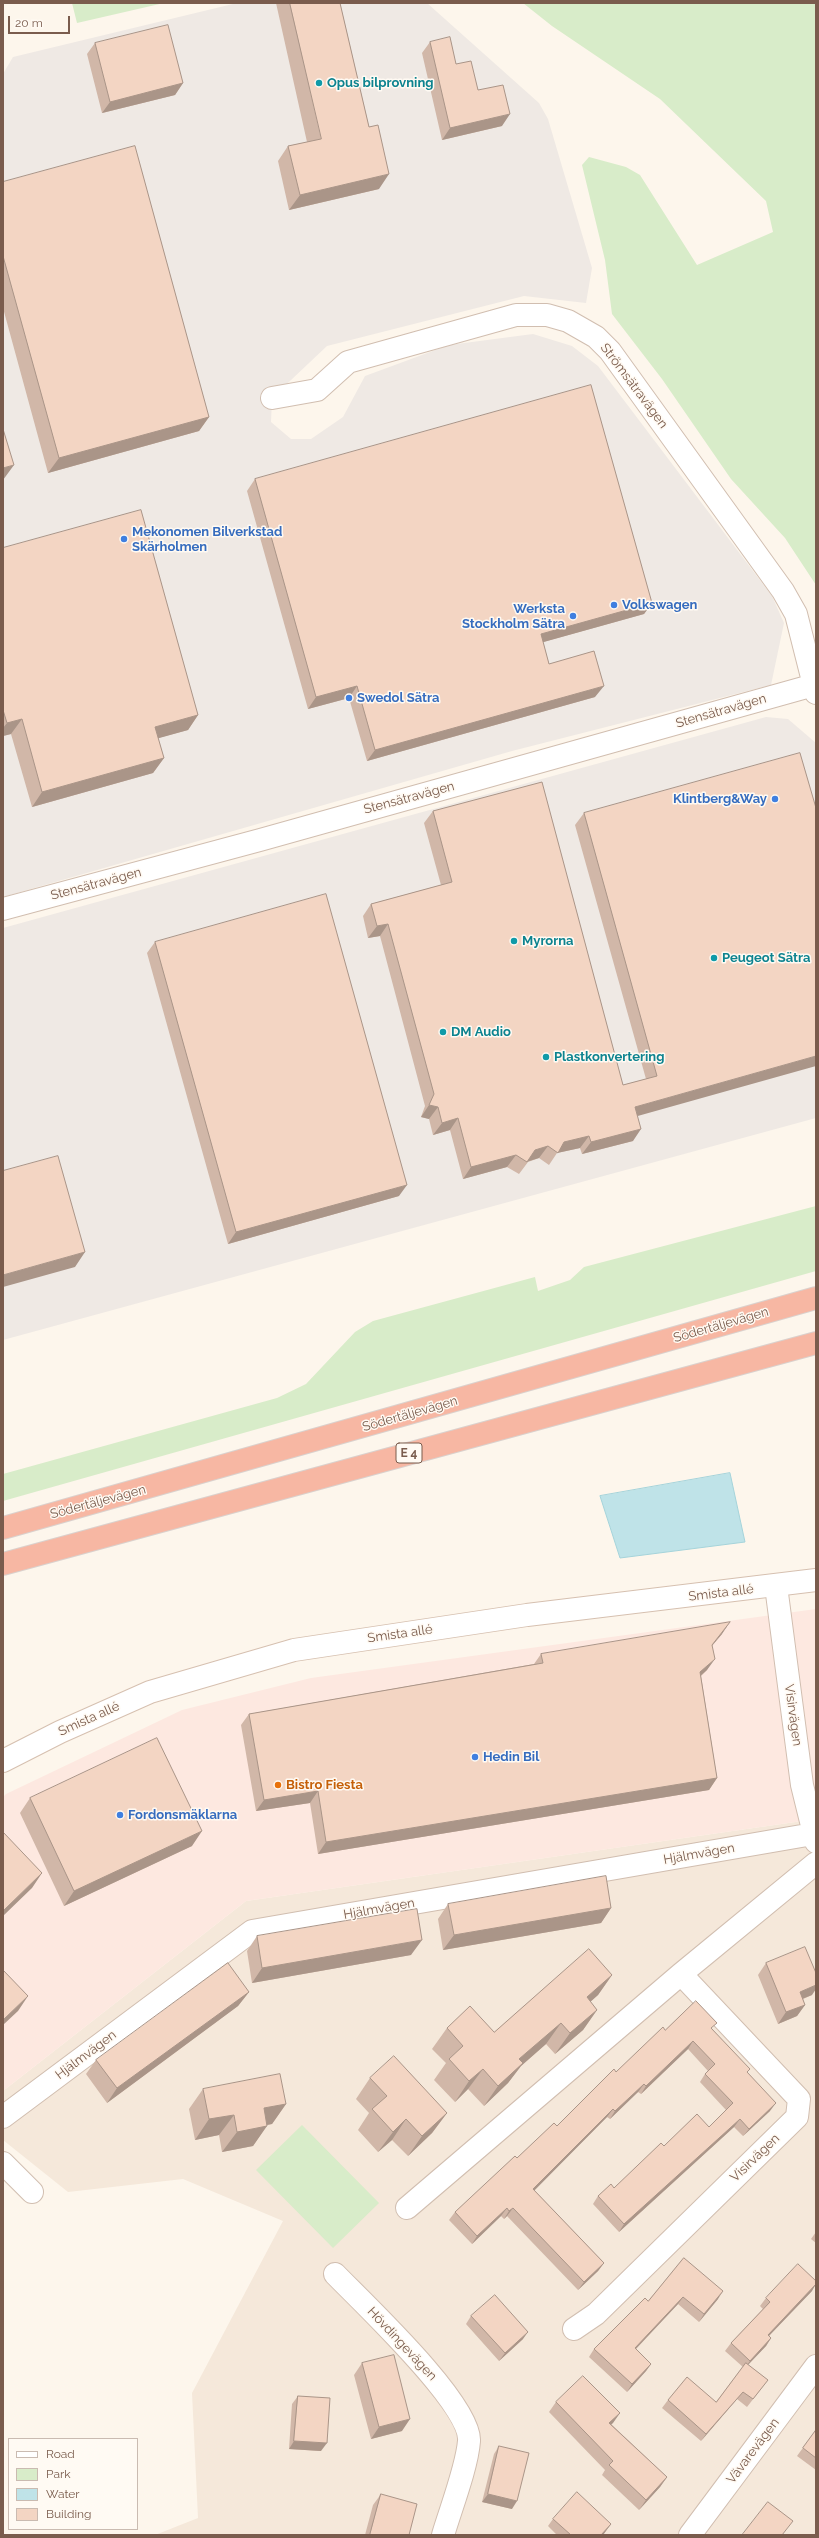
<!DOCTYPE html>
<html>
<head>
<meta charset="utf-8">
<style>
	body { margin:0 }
	#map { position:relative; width:819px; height:2538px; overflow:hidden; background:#fdf6ec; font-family:Raleway,sans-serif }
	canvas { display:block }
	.frame { position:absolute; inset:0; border:4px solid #7a5c4d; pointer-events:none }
	.legend { position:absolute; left:8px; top:2438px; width:130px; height:92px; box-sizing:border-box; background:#fffaf3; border:1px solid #cabbb1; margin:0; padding:5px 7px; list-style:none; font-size:12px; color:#7a5c4d }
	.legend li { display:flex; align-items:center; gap:8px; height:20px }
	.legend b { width:20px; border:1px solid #cabbb1 }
	.scale { position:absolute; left:8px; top:16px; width:62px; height:18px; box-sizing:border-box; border:2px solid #7a5c4d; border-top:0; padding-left:5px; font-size:12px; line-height:14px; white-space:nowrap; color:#7a5c4d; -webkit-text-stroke:3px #fffaf3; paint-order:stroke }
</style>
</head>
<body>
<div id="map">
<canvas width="819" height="2538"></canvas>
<div class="frame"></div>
<ul class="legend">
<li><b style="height:5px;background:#fff"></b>Road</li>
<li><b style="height:11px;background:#d8ecc9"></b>Park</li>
<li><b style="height:11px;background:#bfe3e8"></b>Water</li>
<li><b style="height:11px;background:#f3d5c3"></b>Building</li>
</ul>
<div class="scale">20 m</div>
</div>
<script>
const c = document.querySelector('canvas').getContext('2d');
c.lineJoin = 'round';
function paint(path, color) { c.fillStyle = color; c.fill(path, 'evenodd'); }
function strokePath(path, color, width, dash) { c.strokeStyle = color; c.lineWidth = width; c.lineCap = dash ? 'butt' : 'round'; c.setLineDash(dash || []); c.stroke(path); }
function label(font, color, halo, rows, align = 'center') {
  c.font = font + ' Raleway,sans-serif'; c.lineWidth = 3; c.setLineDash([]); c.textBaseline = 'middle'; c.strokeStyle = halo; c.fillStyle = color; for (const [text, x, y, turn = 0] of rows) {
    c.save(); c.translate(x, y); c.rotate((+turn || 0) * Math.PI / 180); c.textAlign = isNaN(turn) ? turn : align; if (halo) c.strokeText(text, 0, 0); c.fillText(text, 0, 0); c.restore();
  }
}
paint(new Path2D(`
	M 816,1819 L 816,2535 L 155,2535 L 198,2518 L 192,2393 L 283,2221 L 183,2179 L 68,2192 L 3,2140 L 3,2091 L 246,1901 Z`), '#f5e8da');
paint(new Path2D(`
	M 816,1609 L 816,1819 L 246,1901 L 3,2091 L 3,1797 L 6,1794 L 182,1710 L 311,1678 Z`), '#fde8e0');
paint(new Path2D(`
	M 237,3 L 427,3 L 539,103 L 548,119 L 592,268 L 586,303 L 524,296 L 327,346 L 272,398 L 271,422 L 291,439 L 311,439 L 343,417 L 365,376 L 449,345 L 533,334 L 572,346 L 598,366 L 772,596 L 784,623 L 771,685 L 512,751 L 3,897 L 3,74 L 13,57 Z
	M 766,717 L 788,719 L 816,743 L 816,1118 L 3,1340 L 3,928 Z`), '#efe9e4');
paint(new Path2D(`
	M 72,3 L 164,3 L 77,23 Z
	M 523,3 L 816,3 L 816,585 L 785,538 L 731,479 L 662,379 L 612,314 L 605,260 L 582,165 L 589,157 L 626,167 L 640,175 L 697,265 L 773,232 L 766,201 L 660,99 L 552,26 Z
	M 816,1206 L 816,1271 L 3,1501 L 3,1474 L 277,1398 L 306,1384 L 355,1332 L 373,1321 L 535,1277 L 538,1291 L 570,1280 L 584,1267 Z
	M 302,2125 L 379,2203 L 333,2248 L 256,2170 Z`), '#d8ecc9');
const water = new Path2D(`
	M 730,1473 L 745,1542 L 620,1558 L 600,1496 Z`);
paint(water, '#bfe3e8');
strokePath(water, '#a5d3da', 1);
const street = new Path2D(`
	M 272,398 L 317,390 L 348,362 L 516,315 L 547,315 L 568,321 L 596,337 L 610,351 L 783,591 L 796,614 L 816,693
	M 3,909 L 260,840 L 814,685
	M 776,1586 L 802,1785 L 816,1842
	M 3,2117 L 252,1931 L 813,1834
	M 3,2163 L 32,2192
	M 407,2208 L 681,1974 L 816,1863
	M 335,2274 C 362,2302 472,2405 469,2441 C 467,2467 451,2508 443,2535
	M 574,2329 L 596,2314 L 797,2117 L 799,2099 L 681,1974
	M 690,2535 L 816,2366`);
const secondary = new Path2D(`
	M 3,1761 L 60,1732 L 150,1692 L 294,1650 L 527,1615 L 816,1580`);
const highway = new Path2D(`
	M 3,1528 L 816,1298
	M 3,1564 L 816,1343`);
strokePath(street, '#d1beb0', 24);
strokePath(secondary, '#d6c0b0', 24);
strokePath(highway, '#dad1cd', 24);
strokePath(street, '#fff', 22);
strokePath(secondary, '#fff', 22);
strokePath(highway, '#f7b7a3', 22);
paint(new Path2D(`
	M 276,3 L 340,3 L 369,127 L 379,189 L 289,210 L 278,161 L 288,146 L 307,142 Z
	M 430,42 L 456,64 L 478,90 L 502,126 L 442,140 L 422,53 Z
	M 95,43 L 183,83 L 175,95 L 102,113 L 87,54 Z
	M 3,182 L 209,417 L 199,431 L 48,473 L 3,308 Z
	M 255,479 L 652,603 L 644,614 L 543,642 L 549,664 L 595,697 L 367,761 L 349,698 L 308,709 L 247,491 Z
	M 3,548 L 198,715 L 188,730 L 158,738 L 164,758 L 153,773 L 32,807 L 11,734 L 3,736 Z
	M 816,808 L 637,1116 L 633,1141 L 582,1154 L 580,1148 L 557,1153 L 549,1165 L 539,1158 L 528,1162 L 519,1174 L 507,1167 L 463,1179 L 450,1130 L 433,1135 L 429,1119 L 421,1117 L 425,1106 L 380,936 L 368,938 L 363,916 L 371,904 L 441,885 L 424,823 L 433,811 L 623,1085 L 646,1079 L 575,825 L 584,813 Z
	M 155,942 L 399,1196 L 228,1244 L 147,953 Z
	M 722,1634 L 712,1646 L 707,1670 L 701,1676 L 717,1778 L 709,1790 L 318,1854 L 310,1803 L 256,1811 L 241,1725 L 249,1714 L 534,1664 L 541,1654 Z
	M 30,1798 L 192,1846 L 64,1906 L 20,1813 Z
	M 448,1904 L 611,1908 L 601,1923 L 443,1950 L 438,1919 Z
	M 257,1936 L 411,1955 L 252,1983 L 247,1951 Z
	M 766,1963 L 812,1995 L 803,1999 L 805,2005 L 797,2016 L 778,2024 L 758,1975 Z
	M 612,1975 L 598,1995 L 590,2002 L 597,2010 L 583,2030 L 555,2054 L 546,2044 L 521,2066 L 508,2083 L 484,2106 L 468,2089 L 455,2102 L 434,2080 L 446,2063 L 432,2049 L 447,2028 L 494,2032 Z
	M 249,1992 L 238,2006 L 107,2103 L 86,2074 L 96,2060 Z
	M 712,2029 L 747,2073 L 770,2111 L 743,2136 L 734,2127 L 619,2232 L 593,2204 L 598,2196 L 614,2188 L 664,2146 L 709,2127 L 726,2110 L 700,2082 L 705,2074 L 708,2071 L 688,2049 L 641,2094 L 638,2092 L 610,2119 L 607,2117 L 534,2190 L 604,2263 L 598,2271 L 578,2290 L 507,2216 L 504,2219 L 501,2216 L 472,2244 L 449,2220 L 455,2212 L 517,2158 L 557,2126 L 616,2072 L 665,2030 Z
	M 370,2078 L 447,2113 L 432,2133 L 408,2156 L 392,2140 L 378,2152 L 358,2130 L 369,2113 L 356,2099 Z
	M 203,2089 L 286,2104 L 272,2124 L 267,2125 L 253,2146 L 222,2152 L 219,2135 L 195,2140 L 189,2109 Z
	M 816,2232 L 816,2243 L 811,2239 Z
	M 684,2258 L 718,2299 L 699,2322 L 678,2304 L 636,2349 L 651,2364 L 646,2371 L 627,2392 L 589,2357 L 594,2349 L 648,2301 Z
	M 812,2291 L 769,2336 L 771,2338 L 766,2346 L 748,2365 L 768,2380 L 747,2407 L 737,2399 L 701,2441 L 662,2408 L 668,2400 L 716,2402 L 743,2367 L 725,2351 L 731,2343 L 763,2309 L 760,2306 L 766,2298 Z
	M 471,2316 L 523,2339 L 499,2361 L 466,2324 Z
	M 362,2363 L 402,2431 L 371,2439 L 354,2375 Z
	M 298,2396 L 321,2451 L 289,2449 L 292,2404 Z
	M 556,2402 L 620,2413 L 611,2424 L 667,2477 L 660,2487 L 639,2510 L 602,2475 L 605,2470 L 549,2412 Z
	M 816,2430 L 816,2470 L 797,2456 Z
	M 499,2446 L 512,2509 L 482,2502 L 494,2454 Z
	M 381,2494 L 409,2535 L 365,2535 L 373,2505 Z
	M 553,2519 L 611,2524 L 603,2535 L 557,2535 L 548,2526 Z`), '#d1b7a8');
paint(new Path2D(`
	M 183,83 L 175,95 L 102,113 L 110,102 Z
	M 510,114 L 502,126 L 442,140 L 450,128 Z
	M 389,174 L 379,189 L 289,210 L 300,195 Z
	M 209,417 L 199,431 L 48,473 L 59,458 Z
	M 14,465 L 3,480 L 3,468 Z
	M 652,603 L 644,614 L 533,645 L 541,634 Z
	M 357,686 L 349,698 L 308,709 L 316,697 Z
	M 604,686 L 595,697 L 367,761 L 375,750 Z
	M 198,715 L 188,730 L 145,742 L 155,727 Z
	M 22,719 L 11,734 L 3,736 L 3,728 L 7,723 Z
	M 164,758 L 153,773 L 32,807 L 42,792 Z
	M 388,924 L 380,936 L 368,938 L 377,926 Z
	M 816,1056 L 816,1066 L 627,1119 L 635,1107 Z
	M 429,1105 L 438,1107 L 429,1119 L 421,1117 Z
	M 458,1118 L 450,1130 L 433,1135 L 442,1123 Z
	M 641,1129 L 633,1141 L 582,1154 L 591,1142 Z
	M 589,1136 L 580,1148 L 557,1153 L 564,1142 Z
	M 548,1146 L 539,1158 L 526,1162 L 535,1150 Z
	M 516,1155 L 507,1167 L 463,1179 L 471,1167 Z
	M 407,1185 L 399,1196 L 228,1244 L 236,1232 Z
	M 85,1252 L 75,1267 L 3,1287 L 3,1275 Z
	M 730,1622 L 722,1634 L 703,1656 L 712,1645 Z
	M 715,1659 L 707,1670 L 692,1683 L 700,1672 Z
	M 717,1778 L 709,1790 L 318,1854 L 326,1842 Z
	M 318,1791 L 310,1803 L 256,1811 L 264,1800 Z
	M 202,1831 L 192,1846 L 64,1906 L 74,1891 Z
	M 42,1873 L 32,1888 L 3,1916 L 3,1911 Z
	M 611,1908 L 601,1923 L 443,1950 L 454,1935 Z
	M 422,1940 L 411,1955 L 252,1983 L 262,1968 Z
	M 612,1975 L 598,1995 L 572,2018 L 587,1997 Z
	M 816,1985 L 816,1989 L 812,1995 L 792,2003 L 800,1992 Z
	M 249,1992 L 238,2006 L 107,2103 L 117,2088 Z
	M 28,1996 L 18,2011 L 3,2025 L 3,2020 Z
	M 805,2005 L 797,2016 L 778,2024 L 786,2012 Z
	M 597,2010 L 583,2030 L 555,2054 L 570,2033 Z
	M 561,2023 L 546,2044 L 521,2066 L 508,2083 L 484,2106 L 498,2086 L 519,2059 Z
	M 693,2041 L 688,2049 L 641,2094 L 646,2086 Z
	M 483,2069 L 468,2089 L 455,2102 L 469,2081 Z
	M 644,2084 L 638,2092 L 610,2119 L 615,2111 Z
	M 776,2103 L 770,2111 L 743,2136 L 749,2129 Z
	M 286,2104 L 272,2124 L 250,2128 L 264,2108 Z
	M 613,2109 L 607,2117 L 528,2197 L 533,2189 Z
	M 447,2113 L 432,2133 L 408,2156 L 422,2136 Z
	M 234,2115 L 219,2135 L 195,2140 L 209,2119 Z
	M 406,2119 L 392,2140 L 378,2152 L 393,2132 Z
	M 740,2119 L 734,2127 L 619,2232 L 624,2224 Z
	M 267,2126 L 253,2146 L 222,2152 L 237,2132 Z
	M 507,2208 L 501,2216 L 472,2244 L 477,2236 Z
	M 513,2208 L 507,2216 L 504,2219 L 509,2211 Z
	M 604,2263 L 598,2271 L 578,2290 L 584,2282 Z
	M 816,2284 L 812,2291 L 762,2343 L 768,2335 Z
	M 723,2291 L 718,2299 L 699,2322 L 704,2314 Z
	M 683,2297 L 678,2304 L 629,2356 L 635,2348 Z
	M 528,2332 L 523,2339 L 499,2361 L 505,2353 Z
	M 771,2338 L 766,2346 L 744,2369 L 750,2361 Z
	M 651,2364 L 646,2371 L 627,2392 L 632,2384 Z
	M 743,2392 L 701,2441 L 706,2434 Z
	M 620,2413 L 613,2423 L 602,2433 L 609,2423 Z
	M 410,2419 L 402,2431 L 371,2439 L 379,2427 Z
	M 294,2441 L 327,2443 L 321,2451 L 289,2449 Z
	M 667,2477 L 660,2487 L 639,2510 L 646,2500 Z
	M 488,2494 L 517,2501 L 512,2509 L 482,2502 Z
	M 611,2524 L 603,2535 L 601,2535 Z`), '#aa9588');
const building = new Path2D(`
	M 290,3 L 340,3 L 369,127 L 378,125 L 389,174 L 300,195 L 288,146 L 321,139 Z
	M 168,25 L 183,83 L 110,102 L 95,43 Z
	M 450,37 L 456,64 L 471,61 L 478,90 L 503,85 L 510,114 L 450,128 L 430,42 Z
	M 135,146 L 209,417 L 59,458 L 3,256 L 3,182 Z
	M 591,385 L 652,603 L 541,634 L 549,664 L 594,651 L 604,686 L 375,750 L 357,686 L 316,697 L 255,479 Z
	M 3,429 L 14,465 L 3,468 Z
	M 141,510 L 198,715 L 155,727 L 164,758 L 42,792 L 22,719 L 7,723 L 3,710 L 3,548 Z
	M 800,753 L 816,808 L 816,1056 L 635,1107 L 641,1129 L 591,1142 L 589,1136 L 564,1142 L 558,1153 L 548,1146 L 535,1150 L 527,1162 L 516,1155 L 471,1167 L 458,1118 L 442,1123 L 438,1107 L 429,1105 L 434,1094 L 388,924 L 377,926 L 371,904 L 452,882 L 433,811 L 542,782 L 623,1085 L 657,1076 L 584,813 Z
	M 326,894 L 407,1185 L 236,1232 L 155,942 Z
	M 58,1156 L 85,1252 L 3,1275 L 3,1171 Z
	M 730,1622 L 712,1645 L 715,1659 L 700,1672 L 717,1778 L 326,1842 L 318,1791 L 264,1800 L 249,1714 L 543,1663 L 541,1654 Z
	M 157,1738 L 202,1831 L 74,1891 L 30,1798 Z
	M 3,1832 L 42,1873 L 3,1911 Z
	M 606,1876 L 611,1908 L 454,1935 L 448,1904 Z
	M 417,1909 L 422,1940 L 262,1968 L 257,1936 Z
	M 805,1947 L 816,1973 L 816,1985 L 800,1992 L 805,2005 L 786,2012 L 766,1963 Z
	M 589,1949 L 612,1975 L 587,1997 L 597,2010 L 570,2033 L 561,2023 L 519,2059 L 523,2063 L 498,2086 L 483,2069 L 469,2081 L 449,2059 L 463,2046 L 447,2028 L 470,2006 L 494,2032 Z
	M 228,1963 L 249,1992 L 117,2088 L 96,2060 Z
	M 3,1970 L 28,1996 L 3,2020 Z
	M 696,2001 L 717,2023 L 711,2028 L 750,2069 L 747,2072 L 776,2103 L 749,2129 L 740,2119 L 624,2224 L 598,2196 L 611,2184 L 614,2188 L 661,2143 L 664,2146 L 697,2114 L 709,2127 L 733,2103 L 705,2074 L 715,2064 L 693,2041 L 646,2086 L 644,2084 L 615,2111 L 613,2109 L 533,2189 L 604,2263 L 584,2282 L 513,2208 L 509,2211 L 507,2208 L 477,2236 L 455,2212 L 515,2156 L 517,2158 L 554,2123 L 557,2126 L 614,2069 L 616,2072 L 663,2027 L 665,2030 Z
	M 394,2056 L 447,2113 L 422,2136 L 406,2119 L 393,2132 L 372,2109 L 387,2096 L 370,2078 Z
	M 280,2074 L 286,2104 L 264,2108 L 267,2126 L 237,2132 L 234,2115 L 209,2119 L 203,2089 Z
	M 684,2258 L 723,2291 L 704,2314 L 683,2297 L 635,2348 L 651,2364 L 632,2384 L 594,2349 L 645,2298 L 648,2301 Z
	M 798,2264 L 816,2281 L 816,2284 L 768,2335 L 771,2338 L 750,2361 L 731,2343 L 770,2302 L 766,2298 Z
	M 495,2295 L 528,2332 L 505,2353 L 471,2316 Z
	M 394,2355 L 410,2419 L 379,2427 L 362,2363 Z
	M 746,2363 L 768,2380 L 753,2399 L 743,2392 L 706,2434 L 668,2400 L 687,2377 L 716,2402 Z
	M 583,2376 L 620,2413 L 609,2423 L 667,2477 L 646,2500 L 609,2465 L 613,2461 L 556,2402 Z
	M 298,2396 L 330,2398 L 327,2443 L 294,2441 Z
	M 816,2430 L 816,2458 L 803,2448 Z
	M 499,2446 L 529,2453 L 517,2501 L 488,2494 Z
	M 577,2492 L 611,2524 L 601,2535 L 571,2535 L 553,2519 Z
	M 381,2494 L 417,2504 L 409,2535 L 370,2535 Z
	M 768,2502 L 793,2521 L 782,2535 L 744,2535 L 743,2534 Z`);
paint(building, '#f3d5c3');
strokePath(building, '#aa9588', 1);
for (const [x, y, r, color] of [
	[319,83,4,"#0f9aa8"],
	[124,539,4,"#3f7fe0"],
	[614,605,4,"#3f7fe0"],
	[573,616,4,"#3f7fe0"],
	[349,698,4,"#3f7fe0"],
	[775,799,4,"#3f7fe0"],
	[514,941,4,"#0f9aa8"],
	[714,958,4,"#0f9aa8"],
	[443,1032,4,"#0f9aa8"],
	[546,1057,4,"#0f9aa8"],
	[475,1757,4,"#3f7fe0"],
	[278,1785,4,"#e8710a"],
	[120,1815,4,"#3f7fe0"]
]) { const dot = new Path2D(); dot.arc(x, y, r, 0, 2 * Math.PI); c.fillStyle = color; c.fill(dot); strokePath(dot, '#fffaf3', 1.5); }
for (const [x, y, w] of [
	[409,1453,26]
]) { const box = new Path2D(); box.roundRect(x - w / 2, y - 10, w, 20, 3); c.fillStyle = '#fffaf3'; c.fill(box); strokePath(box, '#7a5c4d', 1); }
label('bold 12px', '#7a5c4d', null, [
	["E 4",409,1453]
]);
label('bold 13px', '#0d838f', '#fffaf3', [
	["Opus bilprovning",327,83],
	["Myrorna",522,941],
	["Peugeot Sätra",722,958],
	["DM Audio",451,1032],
	["Plastkonvertering",554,1057]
], 'left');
label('13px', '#7a5c4d', '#fffaf3', [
	["Strömsätravägen",634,386,53],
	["Stensätravägen",721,711,-16],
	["Stensätravägen",409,798,-15],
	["Stensätravägen",96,884,-15],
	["Södertäljevägen",721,1325,-16],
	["Södertäljevägen",410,1414,-16],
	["Södertäljevägen",98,1502,-15],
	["Smista allé",721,1593,-7],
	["Smista allé",400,1634,-8],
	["Visirvägen",793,1715,82],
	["Smista allé",89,1719,-24],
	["Hjälmvägen",699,1854,-10],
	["Hjälmvägen",379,1909,-10],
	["Hjälmvägen",86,2055,-37],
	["Visirvägen",755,2158,-44],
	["Hövdingevägen",402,2344,47],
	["Vävarevägen",753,2451,-53]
]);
label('bold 13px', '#366cbe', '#fffaf3', [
	["Mekonomen Bilverkstad",132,532],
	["Skärholmen",132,547],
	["Volkswagen",622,605],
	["Werksta",565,609,"right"],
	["Stockholm Sätra",565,624,"right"],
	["Swedol Sätra",357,698],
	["Klintberg&Way",767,799,"right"],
	["Hedin Bil",483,1757],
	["Fordonsmäklarna",128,1815]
], 'left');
label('bold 13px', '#c56008', '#fffaf3', [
	["Bistro Fiesta",286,1785]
], 'left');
</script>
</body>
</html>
